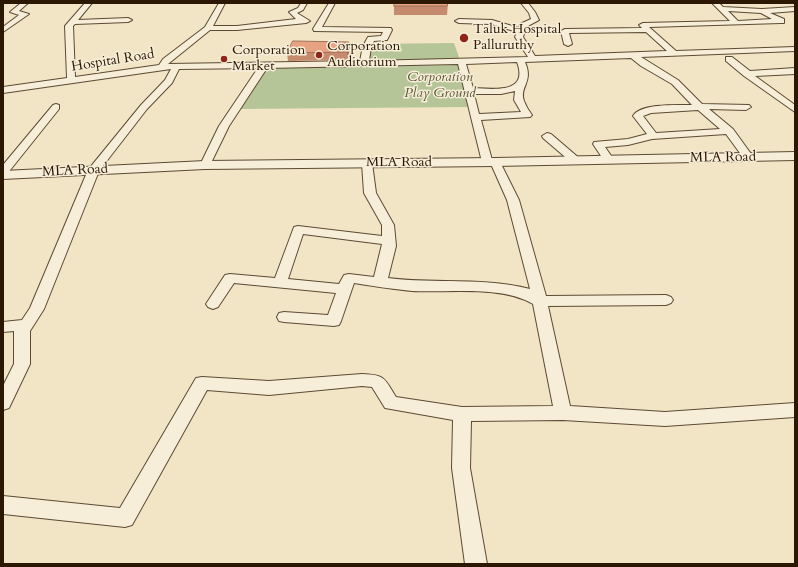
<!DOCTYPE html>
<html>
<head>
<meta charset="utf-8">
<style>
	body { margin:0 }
	#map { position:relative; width:798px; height:567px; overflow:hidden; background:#f1e5c5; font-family:Cardo,serif }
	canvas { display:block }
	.frame { position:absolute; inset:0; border:4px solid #2c1702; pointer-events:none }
</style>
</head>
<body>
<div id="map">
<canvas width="798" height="567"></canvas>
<div class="frame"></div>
</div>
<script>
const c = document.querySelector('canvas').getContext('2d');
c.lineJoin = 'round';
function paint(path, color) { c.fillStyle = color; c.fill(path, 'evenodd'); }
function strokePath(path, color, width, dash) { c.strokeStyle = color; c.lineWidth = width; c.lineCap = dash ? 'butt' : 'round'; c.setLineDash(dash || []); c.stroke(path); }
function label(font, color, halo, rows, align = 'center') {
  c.font = font + ' Cardo,serif'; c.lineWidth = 3; c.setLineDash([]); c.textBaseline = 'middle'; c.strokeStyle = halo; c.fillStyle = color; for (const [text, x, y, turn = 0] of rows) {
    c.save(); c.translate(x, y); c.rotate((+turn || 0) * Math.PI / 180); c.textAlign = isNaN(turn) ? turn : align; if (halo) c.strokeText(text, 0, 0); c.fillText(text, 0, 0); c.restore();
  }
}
paint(new Path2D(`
	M 454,43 L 460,60 L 364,61 L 369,44 Z
	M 458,65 L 468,107 L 238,109 L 261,68 Z`), '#b6c597');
const minor = new Path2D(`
	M 21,3 L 28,3 L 19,11 L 29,14 L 3,32 L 3,27 L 19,15 L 10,12 Z
	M 85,3 L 92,3 L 78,20 L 128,18 L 132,20 L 128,22 L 75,24 L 73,26 L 75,77 L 159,65 L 163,59 L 205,27 L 219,3 L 225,3 L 213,26 L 237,26 L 296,19 L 289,12 L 298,8 L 301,3 L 307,3 L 303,10 L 297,13 L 310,21 L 306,23 L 237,30 L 210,30 L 168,64 L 360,61 L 363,46 L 368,37 L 381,36 L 383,32 L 314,31 L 313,29 L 329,3 L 335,3 L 322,27 L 391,28 L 392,30 L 387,40 L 374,41 L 371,46 L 369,61 L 528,57 L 515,37 L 517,32 L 491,24 L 459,23 L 455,21 L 459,19 L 492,20 L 519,28 L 520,24 L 531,19 L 529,13 L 521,3 L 528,3 L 535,12 L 539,20 L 526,27 L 523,37 L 535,56 L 667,51 L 646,32 L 569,33 L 572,44 L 568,46 L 564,44 L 561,31 L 565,29 L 642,28 L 639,25 L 643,23 L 730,21 L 712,3 L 719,3 L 723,7 L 762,9 L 795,7 L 795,11 L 770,13 L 784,19 L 784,23 L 781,23 L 649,27 L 676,51 L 795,47 L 795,51 L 641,57 L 678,80 L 702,104 L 749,105 L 751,107 L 746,110 L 709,109 L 733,129 L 754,158 L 753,160 L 745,160 L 726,134 L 652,139 L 628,145 L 605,147 L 614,160 L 609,163 L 605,162 L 593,144 L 594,142 L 628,139 L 647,134 L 633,116 C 640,103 678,105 692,105 L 672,84 L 641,66 L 631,58 L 525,62 C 534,83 519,86 524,101 C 526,106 529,111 532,115 L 530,117 L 481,120 L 492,160 L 499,160 L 519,200 L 546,296 L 666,295 L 671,297 L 673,300 L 671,303 L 666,305 L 548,306 L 570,406 L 665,412 L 795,403 L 795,417 L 665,426 L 563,420 L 471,421 L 470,468 L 487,564 L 465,564 L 452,468 L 453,420 L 385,408 L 372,387 L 362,386 L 269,395 L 207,390 L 132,525 L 125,527 L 3,514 L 3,496 L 120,508 L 196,378 L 202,377 L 269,381 L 362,374 C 386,375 384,378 396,397 L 462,407 L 553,406 L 533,304 C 502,285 448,293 412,291 C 392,289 373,286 354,283 L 341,321 L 339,325 L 334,326 L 284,322 L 279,321 L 277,317 L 279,313 L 284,312 L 328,315 L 336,293 L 234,283 L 218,307 L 213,309 L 208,307 L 206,304 L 225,275 L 230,274 L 275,278 L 294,227 L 298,226 L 382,236 L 382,225 L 364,193 L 362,163 L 367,160 L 372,163 L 376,193 L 394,225 L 396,246 L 388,278 C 434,284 484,277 530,289 L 507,200 L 491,164 L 483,164 L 482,162 L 458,64 L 267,68 L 229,126 L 210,165 L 205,168 L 200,165 L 219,126 L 258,68 L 179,69 L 172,83 L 147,109 L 99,171 L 44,309 L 30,331 L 30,364 L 9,408 L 3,410 L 3,386 L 14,364 L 14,331 L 3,332 L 3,322 L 22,320 L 30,308 L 88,170 L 141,105 L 165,80 L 171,69 L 3,93 L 3,87 L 67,78 L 65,26 ZM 728,11 L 761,13 L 772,19 L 738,21 ZM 517,62 C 529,94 494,89 473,88 L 466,64 ZM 515,91 L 514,100 L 521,112 L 479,114 L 474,94 L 501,94 ZM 698,110 L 720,129 L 656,133 L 643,116 L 651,113 ZM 303,234 L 382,244 L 374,277 L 349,274 L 344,275 L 339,284 L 288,279 Z
	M 726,57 L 732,57 L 750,71 L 795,68 L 795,74 L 755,76 L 795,105 L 795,112 L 744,76 L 726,61 Z
	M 56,104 L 59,105 L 59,109 L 7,174 L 3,175 L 3,165 L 53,105 Z
	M 547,133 L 551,134 L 579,158 L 580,160 L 579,162 L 571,162 L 543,138 L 542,136 Z`);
const tertiary = new Path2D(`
	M 795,152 L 795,160 L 495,166 L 205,169 L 3,179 L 3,171 L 205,161 L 495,158 Z`);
strokePath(minor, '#5d4a33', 2);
strokePath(tertiary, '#5d4a33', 2);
paint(minor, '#f6eed9');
paint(tertiary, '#f6eed9');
paint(new Path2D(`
	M 448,3 L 447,15 L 394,15 L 394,6 Z
	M 350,49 L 347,60 L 288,61 L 287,53 Z`), '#c68b6f');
paint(new Path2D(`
	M 349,42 L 350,49 L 347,60 L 347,52 Z`), '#a1715a');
const building = new Path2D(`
	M 395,3 L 448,3 L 447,6 L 394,6 Z
	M 293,41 L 349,42 L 347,52 L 287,53 Z`);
paint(building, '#e6a281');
strokePath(building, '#a1715a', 1);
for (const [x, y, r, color] of [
	[464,38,5,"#8f2418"],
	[319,55,4,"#8f2418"],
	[224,59,4,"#8f2418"]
]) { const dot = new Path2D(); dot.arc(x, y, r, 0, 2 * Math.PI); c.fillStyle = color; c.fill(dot); strokePath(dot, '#f6eed9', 1.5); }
label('14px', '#2c1702', '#f6eed9', [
	["Taluk Hospital",473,30],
	["Palluruthy",473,46],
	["Corporation",327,47],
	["Auditorium",327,63],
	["Corporation",232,51],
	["Market",232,67]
], 'left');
label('14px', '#2c1702', '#f6eed9', [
	["Hospital Road",113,61,-9],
	["MLA Road",723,158,-1],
	["MLA Road",399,163],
	["MLA Road",75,171,-3]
]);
label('italic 14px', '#5c5436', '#f6eed9', [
	["Corporation",440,78],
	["Play Ground",440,94]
]);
</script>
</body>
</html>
